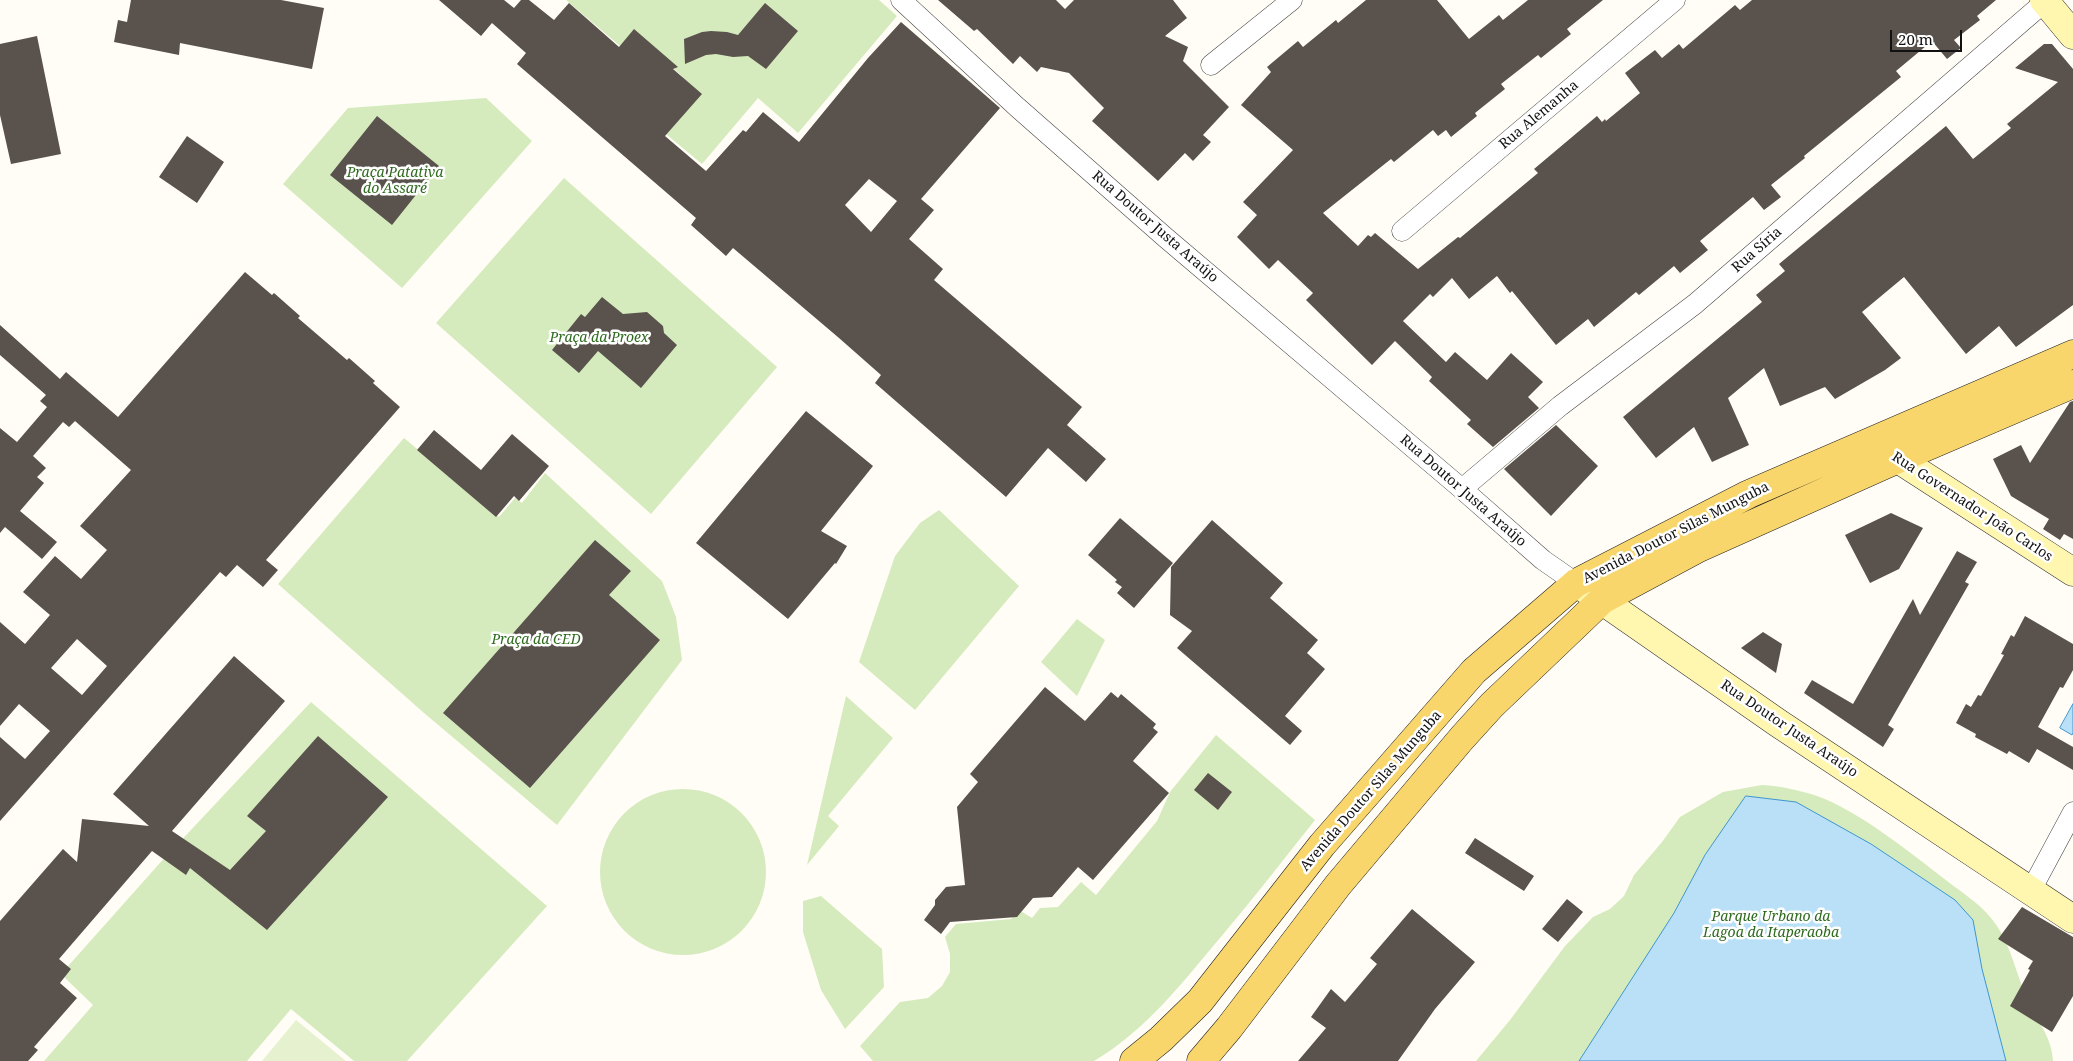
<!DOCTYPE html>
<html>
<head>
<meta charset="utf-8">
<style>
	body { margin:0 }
	#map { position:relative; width:2073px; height:1061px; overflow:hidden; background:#fffdf5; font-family:"Noto Serif",serif }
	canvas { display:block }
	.scale { position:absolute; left:1890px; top:30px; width:72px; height:22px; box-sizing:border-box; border:2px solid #111; border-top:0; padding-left:6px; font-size:15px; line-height:18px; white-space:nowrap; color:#111; -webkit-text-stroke:4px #fff; paint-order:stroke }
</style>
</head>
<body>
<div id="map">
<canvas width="2073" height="1061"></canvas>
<div class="scale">20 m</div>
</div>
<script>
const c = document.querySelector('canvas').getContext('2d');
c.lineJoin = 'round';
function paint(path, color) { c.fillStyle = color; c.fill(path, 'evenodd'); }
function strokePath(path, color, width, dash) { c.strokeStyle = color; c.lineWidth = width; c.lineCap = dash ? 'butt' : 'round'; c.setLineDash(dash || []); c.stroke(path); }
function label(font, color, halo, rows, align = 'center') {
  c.font = font + ' "Noto Serif",serif'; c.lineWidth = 5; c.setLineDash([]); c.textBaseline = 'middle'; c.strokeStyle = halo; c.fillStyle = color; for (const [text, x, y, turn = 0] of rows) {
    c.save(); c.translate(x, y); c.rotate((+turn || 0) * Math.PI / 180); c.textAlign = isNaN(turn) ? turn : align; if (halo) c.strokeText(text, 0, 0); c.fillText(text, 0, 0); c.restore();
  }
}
paint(new Path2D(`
	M 566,0 L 879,0 L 897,16 L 798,133 L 758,98 L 702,164 L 648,119 L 683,77 L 645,43 L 633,57 Z
	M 486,98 L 532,141 L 402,288 L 283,184 L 348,108 Z
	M 564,178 L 777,367 L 651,514 L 436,323 Z
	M 404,438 L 499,517 L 515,498 L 522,503 L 545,473 L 662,581 L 676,617 L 682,660 L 557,825 L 424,713 L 278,584 Z
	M 939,510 L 1019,586 L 915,710 L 859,662 L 895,556 L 920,523 Z
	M 1077,619 L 1105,640 L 1077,696 L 1041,662 Z
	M 846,696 L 893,738 L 828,816 L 839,826 L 807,865 Z
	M 311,702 L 547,906 L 407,1061 L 354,1061 L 291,1009 L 247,1061 L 44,1061 L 93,1005 L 61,974 L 159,864 Z
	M 1216,735 L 1315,820 C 1280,864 1246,908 1209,951 C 1176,991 1140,1034 1094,1061 L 873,1061 L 860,1046 L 900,1002 L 928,998 L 942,986 L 950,972 L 950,954 L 945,937 L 956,924 L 1011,919 L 1019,910 L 1032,918 L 1040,908 L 1058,907 L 1081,882 L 1096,895 L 1157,821 L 1170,792 Z
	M 1762,785 C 1780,786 1799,790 1817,796 C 1859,811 1911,853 1947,881 C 1964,894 1985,907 1997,926 C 2011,947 2016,973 2026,996 C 2035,1018 2052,1036 2053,1061 L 1476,1061 L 1510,1020 L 1565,946 L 1593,917 L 1610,909 L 1624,896 L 1634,875 L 1662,842 L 1680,817 L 1723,792 Z
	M600 872a83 83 0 1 1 166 0a83 83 0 1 1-166 0Z
	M 821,896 L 882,949 L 884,987 L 845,1029 L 821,990 L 803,932 L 803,901 Z`), '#d5ebbd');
paint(new Path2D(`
	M 296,1020 L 346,1061 L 262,1061 Z`), '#e6f2cf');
const water = new Path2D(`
	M 2073,704 L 2073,733 L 2072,735 L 2060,728 Z
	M 1746,796 L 1796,802 L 1871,844 L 1955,900 L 1973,920 L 1982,969 L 2006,1061 L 1579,1061 L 1674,913 L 1705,855 Z`);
paint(water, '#b9e0f7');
strokePath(water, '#3f96cf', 1);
paint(new Path2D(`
	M 131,0 L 281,0 L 324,8 L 312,69 L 180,43 L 179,55 L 114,42 L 118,20 L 127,22 Z
	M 439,0 L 504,0 L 514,8 L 521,0 L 529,0 L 554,20 L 569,3 L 619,47 L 634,29 L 678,67 L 673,69 L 702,94 L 665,136 L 706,171 L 743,130 L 746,132 L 763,112 L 799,142 L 868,58 L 901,22 L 1000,108 L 921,199 L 934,210 L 909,239 L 943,269 L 934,280 L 1082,407 L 1067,425 L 1106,459 L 1086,482 L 1048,448 L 1006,497 L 875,383 L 881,375 L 839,338 L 733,248 L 726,256 L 691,225 L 696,218 L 517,64 L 526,53 L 492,23 L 481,36 ZM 869,179 L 897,201 L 871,232 L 845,205 Z
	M 938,0 L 1056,0 L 1065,9 L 1074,0 L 1173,0 L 1187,18 L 1165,36 L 1188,47 L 1183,61 L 1229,107 L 1203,135 L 1211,142 L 1193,161 L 1185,153 L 1158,181 L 1092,121 L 1104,108 L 1069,73 L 1041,67 L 1037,72 L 1020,56 L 1013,64 L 977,29 L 974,31 Z
	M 1366,0 L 1437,0 L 1469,39 L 1499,15 L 1503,20 L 1528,0 L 1603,0 L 1567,29 L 1571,34 L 1541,58 L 1538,55 L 1501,84 L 1505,89 L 1475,113 L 1477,116 L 1451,137 L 1446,130 L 1438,136 L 1433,130 L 1394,162 L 1391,159 L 1323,213 L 1358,246 L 1368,235 L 1371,237 L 1375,233 L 1418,269 L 1458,237 L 1460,238 L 1538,173 L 1534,169 L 1597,116 L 1602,122 L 1605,119 L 1606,121 L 1640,93 L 1625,73 L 1655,50 L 1662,58 L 1679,44 L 1683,49 L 1735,5 L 1740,10 L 1752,0 L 1996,0 L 1977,16 L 1980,20 L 1954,40 L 1961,48 L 1947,59 L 1932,41 L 1896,71 L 1901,77 L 1804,156 L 1805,158 L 1771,185 L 1781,197 L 1764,210 L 1753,197 L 1700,241 L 1708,250 L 1680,273 L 1674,266 L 1639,295 L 1636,292 L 1594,327 L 1588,319 L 1556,345 L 1512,291 L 1510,293 L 1497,276 L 1469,299 L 1452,278 L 1433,297 L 1430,294 L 1403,321 L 1446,362 L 1455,352 L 1487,380 L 1511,353 L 1543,382 L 1528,397 L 1539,408 L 1493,447 L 1467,424 L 1471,420 L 1429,381 L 1432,377 L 1395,341 L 1372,365 L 1306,300 L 1313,293 L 1278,260 L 1269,269 L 1237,237 L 1257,215 L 1243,202 L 1293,150 L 1241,105 L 1271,72 L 1267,67 L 1298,41 L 1303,47 L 1336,20 L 1338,23 Z
	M 765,3 L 798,31 L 766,69 L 748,56 L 733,57 L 716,54 L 706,55 L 685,64 L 684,39 L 702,32 L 711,31 L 727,32 L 738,35 Z
	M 37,36 L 61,154 L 11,164 L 0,115 L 0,44 Z
	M 2044,44 L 2052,44 L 2073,69 L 2073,305 L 2016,347 L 1999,326 L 1966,354 L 1904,277 L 1862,312 L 1901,358 L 1885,370 L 1835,399 L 1825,387 L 1780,406 L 1764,368 L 1728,398 L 1749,445 L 1712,462 L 1694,427 L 1656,458 L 1623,417 L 1762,302 L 1756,295 L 1785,271 L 1779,264 L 1946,126 L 1973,159 L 2011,128 L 2007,124 L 2058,82 L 2015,68 Z
	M 377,116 L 439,166 L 392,225 L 330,175 Z
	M 187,136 L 224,162 L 197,203 L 159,177 Z
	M 245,272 L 272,295 L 274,293 L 300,316 L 298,318 L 347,360 L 349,358 L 375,381 L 373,383 L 400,407 L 266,560 L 278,570 L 263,587 L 237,565 L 226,577 L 220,572 L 0,821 L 0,737 L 25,759 L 50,731 L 19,704 L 0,726 L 0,622 L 25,644 L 50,615 L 23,592 L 55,556 L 81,579 L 107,550 L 80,526 L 131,470 L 75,421 L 69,427 L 63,422 L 33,456 L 46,468 L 37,477 L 44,483 L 20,511 L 57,542 L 42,559 L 5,527 L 0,533 L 0,428 L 17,442 L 47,407 L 40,401 L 46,395 L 0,355 L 0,325 L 60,379 L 66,372 L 118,417 ZM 77,639 L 107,666 L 82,695 L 51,668 Z
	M 602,297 L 623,314 L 647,312 L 663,326 L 664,333 L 677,345 L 641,388 L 598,351 L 579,373 L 552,350 L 581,314 L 585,317 Z
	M 2073,401 L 2073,539 L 2064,534 L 2060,540 L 2043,529 L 2049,519 L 2011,496 L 1993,459 L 2021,445 L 2030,463 L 2070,402 Z
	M 806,411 L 873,466 L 821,531 L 847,546 L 836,564 L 835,563 L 788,619 L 696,543 Z
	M 1556,425 L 1598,466 L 1551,516 L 1504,469 Z
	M 434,430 L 481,470 L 512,434 L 549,466 L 519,501 L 514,496 L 496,517 L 417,450 Z
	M 1891,513 L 1923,528 L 1899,569 L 1870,583 L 1845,535 Z
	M 1120,518 L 1173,563 L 1134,608 L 1117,593 L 1122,587 L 1115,582 L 1117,580 L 1088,555 Z
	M 1212,520 L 1283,583 L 1270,598 L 1318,640 L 1307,653 L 1325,669 L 1285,716 L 1302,731 L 1290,745 L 1177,648 L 1192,631 L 1170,615 L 1171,567 Z
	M 595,540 L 631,571 L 609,595 L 660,640 L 530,788 L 443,713 Z
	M 1957,551 L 1977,562 L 1965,582 L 1969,584 L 1888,725 L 1894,729 L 1883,747 L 1804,693 L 1812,680 L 1853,704 L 1913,599 L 1920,615 Z
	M 2025,616 L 2073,644 L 2073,670 L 2063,688 L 2060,687 L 2038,727 L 2073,747 L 2073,770 L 2037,749 L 2029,763 L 2009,751 L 2007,754 L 1975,737 L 1976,734 L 1956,723 L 1966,704 L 1971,707 L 1978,695 L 1981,696 L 2004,655 L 2001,654 L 2011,635 L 2014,637 Z
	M 1763,632 L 1782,644 L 1776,673 L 1741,648 Z
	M 234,656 L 285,701 L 172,831 L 230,870 L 266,831 L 247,816 L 318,736 L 388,797 L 267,930 L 190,868 L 186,875 L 152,851 L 59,959 L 71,969 L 60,983 L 77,998 L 34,1047 L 38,1050 L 28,1061 L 0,1061 L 0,921 L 63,849 L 77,862 L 82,819 L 149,826 L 113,794 Z
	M 1045,687 L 1085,721 L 1111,692 L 1118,698 L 1121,694 L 1156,724 L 1153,728 L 1158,732 L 1133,761 L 1169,793 L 1093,880 L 1078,867 L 1052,897 L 1033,898 L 1017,917 L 950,922 L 941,934 L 924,920 L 935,905 L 935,900 L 946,887 L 965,885 L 957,807 L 978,782 L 970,774 Z
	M 1208,773 L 1232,792 L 1218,810 L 1194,790 Z
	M 1475,838 L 1534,876 L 1524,891 L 1465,853 Z
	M 1567,899 L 1583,912 L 1558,942 L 1542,929 Z
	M 2022,907 L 2073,937 L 2073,996 L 2052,1032 L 2010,1006 L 2030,970 L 2028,969 L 2033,961 L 1998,939 Z
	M 1412,909 L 1475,962 L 1435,1009 L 1398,1061 L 1298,1061 L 1326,1028 L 1311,1017 L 1331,989 L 1345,1002 L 1377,964 L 1370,958 Z`), '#5a524d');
const street = new Path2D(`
	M 901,0 L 1017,107 L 1166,238 L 1462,489 L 1543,560 L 1576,583
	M 1211,65 L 1292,0
	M 1402,231 L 1675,0
	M 1462,489 L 1560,406 L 1695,304 L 2047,0
	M 2030,892 L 2073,812`);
const secondary = new Path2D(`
	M 2044,0 L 2073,35
	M 1881,448 L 2073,572
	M 1584,588 L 1778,723 L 2073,919`);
const primary = new Path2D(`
	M 1134,1061 L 1161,1039 L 1200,1001 L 1322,845 L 1474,671 L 1576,583 L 1749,494 L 2073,354
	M 1201,1061 L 1229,1028 L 1338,885 L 1462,738 L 1492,705 L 1602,600 L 1699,548 L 1898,459 L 2073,384`);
strokePath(street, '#444', 21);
strokePath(secondary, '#333', 29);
strokePath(primary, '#222', 29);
strokePath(street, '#fff', 20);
strokePath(secondary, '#fff6b0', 28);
strokePath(primary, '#f9d66b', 28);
label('14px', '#111', '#fff', [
	["Rua Alemanha",1539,115,-40],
	["Rua Doutor Justa Araújo",1155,227,41],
	["Rua Síria",1757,250,-41],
	["Rua Doutor Justa Araújo",1463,491,41],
	["Rua Governador João Carlos",1972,507,33],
	["Avenida Doutor Silas Munguba",1676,533,-27],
	["Rua Doutor Justa Araújo",1789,729,34],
	["Avenida Doutor Silas Munguba",1371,791,-49]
]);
label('italic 14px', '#2f6b1f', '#fff', [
	["Praça Patativa",395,173],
	["do Assaré",395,189],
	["Praça da Proex",599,338],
	["Praça da CED",536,640],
	["Parque Urbano da",1771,917],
	["Lagoa da Itaperaoba",1771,933]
]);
</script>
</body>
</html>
